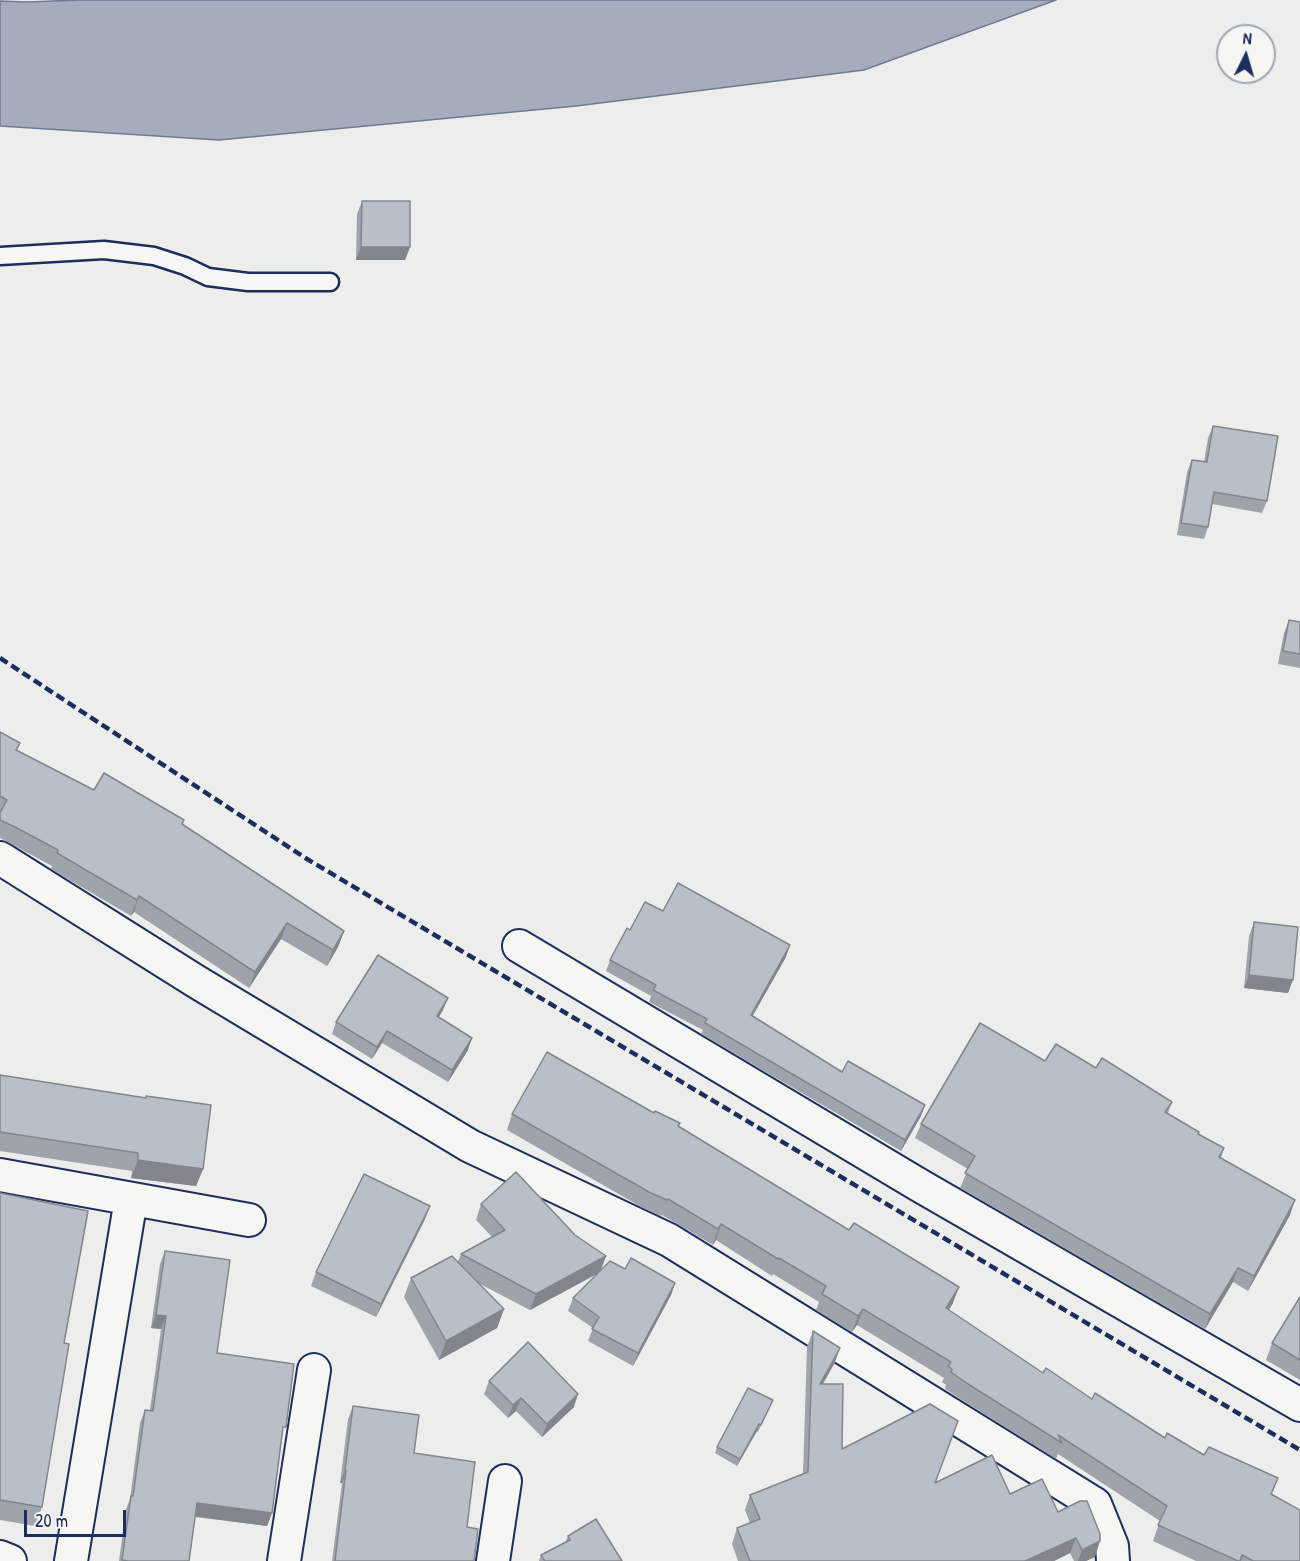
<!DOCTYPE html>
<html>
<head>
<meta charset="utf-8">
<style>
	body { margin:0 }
	#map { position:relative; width:1300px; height:1561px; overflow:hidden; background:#edeeec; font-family:"Patrick Hand",sans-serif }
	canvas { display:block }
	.north { position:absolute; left:1216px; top:24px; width:60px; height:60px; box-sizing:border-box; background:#f6f6f2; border:2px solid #9ea6b7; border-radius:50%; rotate:5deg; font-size:16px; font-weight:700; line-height:24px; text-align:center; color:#1b2f5e }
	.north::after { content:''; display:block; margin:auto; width:21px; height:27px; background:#1b2f5e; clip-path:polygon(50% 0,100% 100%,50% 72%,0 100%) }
	.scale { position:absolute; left:24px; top:1510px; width:102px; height:27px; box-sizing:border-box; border:3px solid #1b2f5e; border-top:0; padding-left:8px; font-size:18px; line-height:21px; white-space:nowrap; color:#1b2f5e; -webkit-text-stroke:4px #f6f6f2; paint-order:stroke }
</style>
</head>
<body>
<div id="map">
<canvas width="1300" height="1561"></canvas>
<div class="north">N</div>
<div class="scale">20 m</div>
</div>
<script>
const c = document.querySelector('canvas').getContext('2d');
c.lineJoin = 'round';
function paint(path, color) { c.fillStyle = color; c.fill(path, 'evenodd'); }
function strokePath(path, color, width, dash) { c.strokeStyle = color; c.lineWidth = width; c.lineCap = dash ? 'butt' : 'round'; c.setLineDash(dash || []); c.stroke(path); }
const water = new Path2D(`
	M 79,0 L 1056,0 L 864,70 L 576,106 L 219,140 L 0,126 L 0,1 L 27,2 Z`);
paint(water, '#a5acbc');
strokePath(water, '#6e7a96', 1.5);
const lane = new Path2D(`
	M 0,256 L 104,250 L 154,256 L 185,266 L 208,277 L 248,282 L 330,282`);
const street = new Path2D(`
	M 0,858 L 197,982 L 470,1146 L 669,1240 L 1095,1504 L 1112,1546 L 1113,1561
	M 519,946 L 919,1185 L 1300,1405
	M 0,1175 L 249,1220
	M 0,1557 L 10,1561
	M 71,1561 L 131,1199
	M 284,1561 L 314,1370
	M 493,1561 L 505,1481`);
strokePath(lane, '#1b2f5e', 21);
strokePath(street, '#1b2f5e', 36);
strokePath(lane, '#f6f6f2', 16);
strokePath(street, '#f6f6f2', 32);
strokePath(new Path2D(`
	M 0,658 L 307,859 L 1300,1450`), '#1b2f5e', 4.5, [9, 4.5]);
paint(new Path2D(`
	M 362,201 L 410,247 L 405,260 L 356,260 L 357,214 Z
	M 1213,426 L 1267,501 L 1262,513 L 1212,504 L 1208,527 L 1204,539 L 1177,535 L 1187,472 L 1192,460 L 1204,462 L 1208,438 Z
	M 1289,620 L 1300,622 L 1300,668 L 1278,664 L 1284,633 Z
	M 0,732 L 20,743 L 17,751 L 94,790 L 183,825 L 344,931 L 338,947 L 327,966 L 281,939 L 249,988 L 134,912 L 131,916 L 51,869 L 52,866 L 0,838 Z
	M 663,911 L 786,957 L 752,1016 L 842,1072 L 925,1105 L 921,1116 L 901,1151 L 701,1034 L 703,1030 L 649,1002 L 651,996 L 606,971 L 610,960 L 630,930 Z
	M 1254,922 L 1288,993 L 1244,988 L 1249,936 Z
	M 443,1010 L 439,1017 L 468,1050 L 448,1082 L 382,1043 L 372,1059 L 332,1034 L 336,1022 Z
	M 1045,1061 L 1096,1068 L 1172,1102 L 1168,1113 L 1199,1134 L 1224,1148 L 1221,1158 L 1290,1215 L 1248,1291 L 1233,1282 L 1205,1329 L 960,1188 L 968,1169 L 915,1138 L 921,1124 Z
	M 0,1075 L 203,1169 L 196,1186 L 131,1178 L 132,1171 L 0,1151 Z
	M 654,1113 L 679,1126 L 953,1303 L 949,1310 L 1043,1373 L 1165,1438 L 1204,1455 L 1278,1478 L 1272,1494 L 1300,1561 L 1196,1561 L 1153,1541 L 1160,1521 L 1058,1454 L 1056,1459 L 962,1400 L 945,1389 L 946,1385 L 942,1382 L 944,1378 L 857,1325 L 852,1332 L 816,1310 L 819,1302 L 773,1274 L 772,1276 L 716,1240 L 713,1245 L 662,1215 L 661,1216 L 643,1208 L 507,1130 L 512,1114 Z
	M 0,1193 L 64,1343 L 42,1507 L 35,1526 L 0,1520 Z
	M 481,1204 L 575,1235 L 606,1256 L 600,1272 L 625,1269 L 675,1283 L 671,1295 L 633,1366 L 588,1341 L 593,1328 L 568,1311 L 573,1298 L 599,1273 L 530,1310 L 478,1283 L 504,1309 L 497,1328 L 439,1360 L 404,1297 L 411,1278 L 458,1261 L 461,1254 L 492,1237 L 476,1220 Z
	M 425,1219 L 376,1317 L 311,1286 L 316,1272 Z
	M 165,1251 L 217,1353 L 282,1438 L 272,1513 L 267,1526 L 195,1517 L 189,1561 L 119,1561 L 126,1509 L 130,1499 L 140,1423 L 145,1410 L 150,1410 L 161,1329 L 151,1328 L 160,1264 Z
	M 1300,1297 L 1300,1380 L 1266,1360 L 1272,1343 Z
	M 813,1331 L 840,1348 L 834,1364 L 823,1384 L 842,1449 L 935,1483 L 1010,1494 L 1058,1512 L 1095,1557 L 1086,1561 L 1074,1561 L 1070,1553 L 1054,1561 L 738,1561 L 732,1544 L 737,1528 L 750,1523 L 745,1510 L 750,1495 L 803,1474 L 807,1347 Z
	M 489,1381 L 574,1407 L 542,1437 L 516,1411 L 508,1418 L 484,1394 Z
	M 773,1400 L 758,1432 L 757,1431 L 737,1466 L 715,1453 L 717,1447 Z
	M 353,1406 L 414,1453 L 467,1527 L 474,1561 L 332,1561 L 342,1483 L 340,1483 L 348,1419 Z
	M 568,1536 L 622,1561 L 539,1561 L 541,1555 L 565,1543 Z`), '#9fa4ac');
paint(new Path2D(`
	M 361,247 L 410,247 L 405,260 L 356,260 Z
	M 139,896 L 134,912 L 131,916 L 137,900 Z
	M 287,923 L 281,939 L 249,988 L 255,972 Z
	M 344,931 L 338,947 L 327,966 L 333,950 Z
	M 790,945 L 786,957 L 747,1026 L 751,1015 Z
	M 1249,975 L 1293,980 L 1288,993 L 1244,988 Z
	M 448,998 L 443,1010 L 432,1028 L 437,1016 Z
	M 387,1031 L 382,1043 L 372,1059 L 377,1047 Z
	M 472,1038 L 468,1050 L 448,1082 L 452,1070 Z
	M 925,1105 L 921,1116 L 901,1151 L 905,1140 Z
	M 138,1160 L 203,1169 L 196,1186 L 131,1178 Z
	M 1295,1200 L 1290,1215 L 1248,1291 L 1254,1276 Z
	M 430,1206 L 425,1219 L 376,1317 L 381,1304 Z
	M 721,1224 L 716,1240 L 713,1245 L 718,1229 Z
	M 606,1256 L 600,1272 L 530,1310 L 536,1294 Z
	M 1238,1268 L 1233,1282 L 1205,1329 L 1210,1314 Z
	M 675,1283 L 671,1295 L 633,1366 L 638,1353 Z
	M 959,1287 L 953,1303 L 940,1324 L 946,1308 Z
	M 504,1309 L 497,1328 L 439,1360 L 446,1341 Z
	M 863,1309 L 857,1325 L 852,1332 L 858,1316 Z
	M 156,1315 L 166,1316 L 161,1329 L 151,1328 Z
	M 840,1348 L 834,1364 L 814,1399 L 820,1384 Z
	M 578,1394 L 574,1407 L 542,1437 L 547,1424 Z
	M 521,1398 L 516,1411 L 508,1418 L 513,1405 Z
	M 759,1424 L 757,1431 L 737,1466 L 740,1459 Z
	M 345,1470 L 346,1470 L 342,1483 L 340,1483 Z
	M 197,1503 L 272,1513 L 267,1526 L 192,1516 Z
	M 1076,1538 L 1070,1553 L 1054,1561 L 1025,1561 Z
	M 1100,1541 L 1095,1557 L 1086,1561 L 1078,1561 L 1082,1550 Z`), '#82868c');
const building = new Path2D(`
	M 362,201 L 410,201 L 410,247 L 361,247 Z
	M 1213,426 L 1278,436 L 1267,501 L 1214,492 L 1208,527 L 1181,523 L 1192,460 L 1207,462 Z
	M 1289,620 L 1300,622 L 1300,654 L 1283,651 Z
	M 0,732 L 20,743 L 16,750 L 94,790 L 104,773 L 184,820 L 182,824 L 344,931 L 333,950 L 287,923 L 255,972 L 139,896 L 137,900 L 57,853 L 58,850 L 15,827 L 0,820 L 0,813 L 7,800 L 0,796 Z
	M 678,883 L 790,945 L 751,1015 L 842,1072 L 848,1061 L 925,1105 L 905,1140 L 705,1023 L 707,1019 L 653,990 L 656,985 L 610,960 L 627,928 L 630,930 L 645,902 L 663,911 Z
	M 1254,922 L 1298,927 L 1293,980 L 1249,975 Z
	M 378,955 L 448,998 L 437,1016 L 472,1038 L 452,1070 L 387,1031 L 377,1047 L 336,1022 Z
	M 980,1023 L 1045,1061 L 1056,1044 L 1096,1068 L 1102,1058 L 1172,1102 L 1165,1112 L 1199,1132 L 1198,1134 L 1224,1148 L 1219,1157 L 1295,1200 L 1254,1276 L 1238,1268 L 1210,1314 L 965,1173 L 975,1156 L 921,1124 Z
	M 547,1052 L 654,1113 L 655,1111 L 680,1123 L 678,1126 L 849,1230 L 854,1223 L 959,1287 L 946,1308 L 1043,1373 L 1046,1368 L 1092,1399 L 1095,1393 L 1165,1438 L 1167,1433 L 1204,1455 L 1209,1447 L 1278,1478 L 1271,1494 L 1300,1510 L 1300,1561 L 1253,1561 L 1242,1555 L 1240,1561 L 1238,1561 L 1158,1525 L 1167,1506 L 1058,1435 L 1062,1443 L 968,1384 L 951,1372 L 952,1369 L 948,1366 L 951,1362 L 863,1309 L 858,1316 L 822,1294 L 826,1286 L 779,1258 L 778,1259 L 721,1224 L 718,1229 L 668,1199 L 667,1200 L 649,1192 L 512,1114 Z
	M 0,1075 L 146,1098 L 146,1096 L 211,1105 L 203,1169 L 138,1160 L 138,1153 L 0,1132 Z
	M 516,1172 L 575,1235 L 606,1256 L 536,1294 L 461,1254 L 505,1230 L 481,1204 Z
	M 364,1174 L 430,1206 L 381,1304 L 316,1272 Z
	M 0,1193 L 88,1211 L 64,1343 L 69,1344 L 42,1507 L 0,1500 Z
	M 165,1251 L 230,1260 L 217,1353 L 294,1364 L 286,1427 L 283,1427 L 272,1513 L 197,1503 L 189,1561 L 128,1561 L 122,1560 L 131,1496 L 133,1496 L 145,1410 L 153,1411 L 166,1316 L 156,1315 Z
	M 452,1256 L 504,1309 L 446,1341 L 411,1278 Z
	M 631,1258 L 675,1283 L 638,1353 L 592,1329 L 599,1317 L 573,1298 L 610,1261 L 625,1269 Z
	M 1300,1297 L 1300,1360 L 1272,1343 Z
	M 813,1331 L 840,1348 L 820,1384 L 843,1384 L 842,1449 L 930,1404 L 958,1421 L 935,1483 L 992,1455 L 1010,1494 L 1042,1479 L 1058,1512 L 1080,1501 L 1087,1501 L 1100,1534 L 1100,1541 L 1082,1550 L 1076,1538 L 1025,1561 L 750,1561 L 737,1528 L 760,1519 L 750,1495 L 808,1472 Z
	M 528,1342 L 578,1394 L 547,1424 L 521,1398 L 513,1405 L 489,1381 Z
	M 748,1388 L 773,1400 L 761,1425 L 759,1424 L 740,1459 L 717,1447 Z
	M 353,1406 L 419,1415 L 414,1453 L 475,1462 L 467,1527 L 478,1529 L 474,1561 L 335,1561 L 346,1470 L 345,1470 Z
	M 596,1519 L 622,1561 L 545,1561 L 541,1555 L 570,1540 L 568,1536 Z`);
paint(building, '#b9bfc8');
strokePath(building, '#82868c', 1.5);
</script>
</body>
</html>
